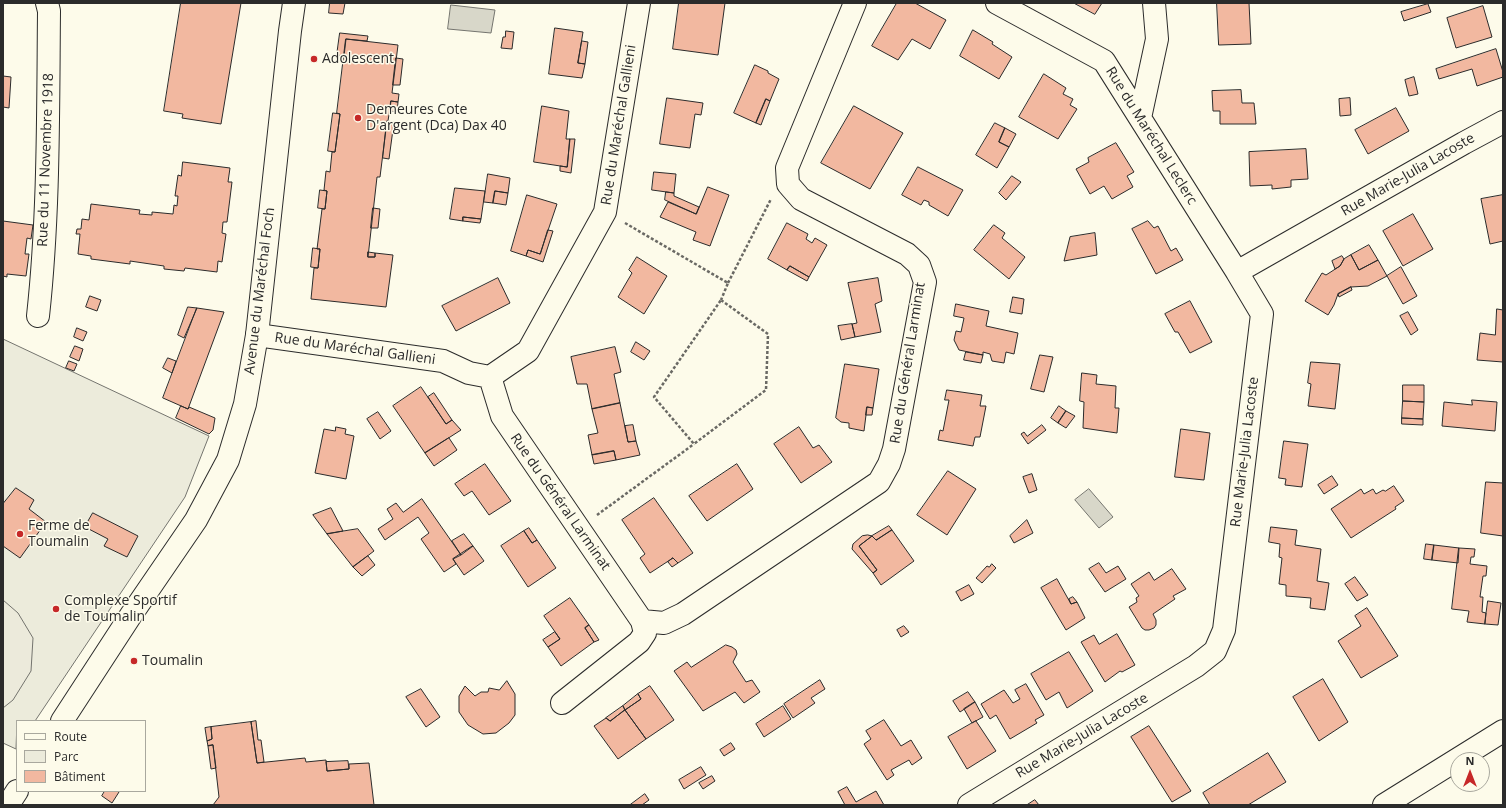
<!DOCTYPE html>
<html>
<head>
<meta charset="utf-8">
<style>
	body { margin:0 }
	#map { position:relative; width:1506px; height:808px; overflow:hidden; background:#fdfbea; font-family:"Open Sans",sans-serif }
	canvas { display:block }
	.frame { position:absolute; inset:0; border:4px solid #2b2b2b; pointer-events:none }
	.legend { position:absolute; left:16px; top:720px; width:130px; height:72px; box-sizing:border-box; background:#fdfbea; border:1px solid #a9a89e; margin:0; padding:5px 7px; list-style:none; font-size:12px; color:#2b2b2b }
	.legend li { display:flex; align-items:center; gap:8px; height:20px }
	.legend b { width:20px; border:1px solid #a9a89e }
	.north { position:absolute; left:1450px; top:752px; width:40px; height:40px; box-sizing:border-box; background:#fdfbea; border:1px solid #a9a89e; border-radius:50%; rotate:0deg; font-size:11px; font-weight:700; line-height:16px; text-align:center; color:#2b2b2b }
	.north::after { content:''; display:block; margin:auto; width:14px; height:18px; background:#c62828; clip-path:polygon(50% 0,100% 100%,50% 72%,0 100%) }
</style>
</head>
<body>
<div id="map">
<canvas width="1506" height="808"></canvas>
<div class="frame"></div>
<ul class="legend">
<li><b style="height:5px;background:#fdfbea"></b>Route</li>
<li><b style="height:11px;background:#ecebdb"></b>Parc</li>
<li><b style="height:11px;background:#f2b8a0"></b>Bâtiment</li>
</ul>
<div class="north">N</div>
</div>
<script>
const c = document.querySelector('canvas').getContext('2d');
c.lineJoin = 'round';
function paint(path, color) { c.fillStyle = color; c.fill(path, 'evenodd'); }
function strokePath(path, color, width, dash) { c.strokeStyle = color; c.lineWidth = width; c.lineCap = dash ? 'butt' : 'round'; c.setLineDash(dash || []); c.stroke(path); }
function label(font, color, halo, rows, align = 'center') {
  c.font = font + ' "Open Sans",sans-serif'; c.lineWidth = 3; c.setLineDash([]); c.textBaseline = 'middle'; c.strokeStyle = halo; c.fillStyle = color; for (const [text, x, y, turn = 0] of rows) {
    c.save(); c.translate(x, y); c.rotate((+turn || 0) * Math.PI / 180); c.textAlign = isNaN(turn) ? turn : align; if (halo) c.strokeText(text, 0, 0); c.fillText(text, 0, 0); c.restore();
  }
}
const green = new Path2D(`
	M 3,339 L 209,436 L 185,497 L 35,721 L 17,721 L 16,749 L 3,743 Z`);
paint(green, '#ecebdb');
strokePath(green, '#74746e', 1);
const parking = new Path2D(`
	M 3,600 L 18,613 L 33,638 L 31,671 L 13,700 L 3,708 Z`);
paint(parking, '#eceadb');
strokePath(parking, '#74746e', 1);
const water = new Path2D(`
	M 451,5 L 495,10 L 491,33 L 448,29 Z
	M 1089,489 L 1113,517 L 1099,528 L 1075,500 Z`);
paint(water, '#d8d7c9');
strokePath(water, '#74746e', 1);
const building = new Path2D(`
	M 181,3 L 241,3 L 221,124 L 182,118 L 183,114 L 164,111 Z
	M 330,3 L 345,3 L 343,14 L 329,13 Z
	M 679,3 L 725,3 L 718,55 L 673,49 Z
	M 897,3 L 915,3 L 946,20 L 930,49 L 912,39 L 898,60 L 872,46 Z
	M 1074,3 L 1102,3 L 1095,14 Z
	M 1217,3 L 1249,3 L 1251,44 L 1219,45 Z
	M 1428,4 L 1431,12 L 1404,21 L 1401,12 Z
	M 1483,6 L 1492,37 L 1456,48 L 1447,18 Z
	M 555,28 L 583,32 L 578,63 L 585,64 L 582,78 L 549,74 Z
	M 973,30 L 993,42 L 992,44 L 1012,57 L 999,79 L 960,56 Z
	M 506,31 L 514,32 L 512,49 L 501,48 L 503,37 L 505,37 Z
	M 340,33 L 368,36 L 367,41 L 346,39 L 344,56 L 337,55 Z
	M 346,39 L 398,45 L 392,93 L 399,94 L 398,102 L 391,101 L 388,121 L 387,121 L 380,177 L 377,177 L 368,257 L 375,257 L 375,253 L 393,255 L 386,307 L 311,299 L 314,268 L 318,268 L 320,249 L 317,249 L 322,209 L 325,209 L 327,191 L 324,190 L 326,171 L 330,172 L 332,152 L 335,152 L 340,114 L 337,113 Z
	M 582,41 L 588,42 L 585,64 L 578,63 Z
	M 1496,49 L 1503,72 L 1503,77 L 1477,86 L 1472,69 L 1439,79 L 1436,69 Z
	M 396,58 L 403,59 L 400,85 L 393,85 Z
	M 755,65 L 768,71 L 768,73 L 779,79 L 770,101 L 766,99 L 756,123 L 734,113 Z
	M 1044,74 L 1066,88 L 1063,94 L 1073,99 L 1070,105 L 1077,109 L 1058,139 L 1019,117 Z
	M 3,76 L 11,77 L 9,108 L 3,107 Z
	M 1414,77 L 1418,94 L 1409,96 L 1405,80 Z
	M 1241,90 L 1242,103 L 1254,103 L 1256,124 L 1220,124 L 1220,111 L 1213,111 L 1212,91 Z
	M 667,98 L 703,103 L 701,115 L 695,114 L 690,148 L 660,144 Z
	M 1350,98 L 1351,115 L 1340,116 L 1339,99 Z
	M 766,99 L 770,101 L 761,125 L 756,123 Z
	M 391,101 L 398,102 L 397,112 L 390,111 Z
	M 542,106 L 569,111 L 566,139 L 570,139 L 567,167 L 534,162 Z
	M 854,106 L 903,133 L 870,189 L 821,163 Z
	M 1396,108 L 1409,131 L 1368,154 L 1355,130 Z
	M 333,113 L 340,114 L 335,152 L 328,151 Z
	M 387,121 L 394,122 L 389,159 L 383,158 Z
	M 995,123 L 1005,128 L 999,142 L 1009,147 L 997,168 L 976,155 Z
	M 1005,128 L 1016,134 L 1009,147 L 999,142 Z
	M 570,139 L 575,139 L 571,173 L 560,171 L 560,166 L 567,167 Z
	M 1116,143 L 1134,172 L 1127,176 L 1133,187 L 1112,199 L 1104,186 L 1090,194 L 1076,169 L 1089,162 L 1088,158 Z
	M 1306,149 L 1308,179 L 1291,180 L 1291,187 L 1272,189 L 1272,185 L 1250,186 L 1249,152 Z
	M 183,162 L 230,168 L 228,182 L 232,182 L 227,222 L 223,222 L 222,233 L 226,234 L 222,262 L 218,261 L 217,272 L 185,268 L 184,271 L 164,269 L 164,266 L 130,261 L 130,264 L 91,259 L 91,256 L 78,254 L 80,234 L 76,234 L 77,229 L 81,229 L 82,219 L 89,220 L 91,204 L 140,210 L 139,214 L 152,215 L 152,212 L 173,214 L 174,205 L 177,206 L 178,196 L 175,196 L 178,175 L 181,176 Z
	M 918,167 L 963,190 L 948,216 L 929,205 L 929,202 L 924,200 L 921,205 L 902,195 Z
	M 654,172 L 676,174 L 674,193 L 652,190 Z
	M 488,174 L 510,178 L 508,193 L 495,191 L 493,203 L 484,202 Z
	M 1012,176 L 1021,182 L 1006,200 L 999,193 Z
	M 708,187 L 729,195 L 710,246 L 693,240 L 696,232 L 660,217 L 668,202 L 696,214 Z
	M 455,188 L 485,191 L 481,219 L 463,217 L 463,221 L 450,219 Z
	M 320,190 L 327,191 L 325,209 L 318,208 Z
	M 495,191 L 508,193 L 506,205 L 493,203 Z
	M 666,192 L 674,193 L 674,196 L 699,207 L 696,214 L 665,200 Z
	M 527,195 L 557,204 L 540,254 L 528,250 L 526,256 L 511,251 Z
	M 1503,195 L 1503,241 L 1490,244 L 1481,199 Z
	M 373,208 L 380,209 L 378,228 L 371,228 Z
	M 1413,214 L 1433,249 L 1403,266 L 1383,231 Z
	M 463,217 L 481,219 L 480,223 L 463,221 Z
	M 3,221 L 33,225 L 31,239 L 27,238 L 25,254 L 29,254 L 26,276 L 7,274 L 7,277 L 3,276 Z
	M 1148,221 L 1154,228 L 1158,226 L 1171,251 L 1176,248 L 1183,260 L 1156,274 L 1132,229 Z
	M 787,223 L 808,234 L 806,239 L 812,243 L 815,238 L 827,245 L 809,277 L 790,266 L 787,270 L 768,259 Z
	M 994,225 L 1005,233 L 1002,238 L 1025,257 L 1009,279 L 974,250 Z
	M 548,230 L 553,231 L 543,262 L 526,256 L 528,250 L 540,254 Z
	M 1095,233 L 1097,255 L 1064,261 L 1070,237 Z
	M 1369,245 L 1378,260 L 1359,270 L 1351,255 Z
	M 313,248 L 320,249 L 318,268 L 311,267 Z
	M 368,252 L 375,253 L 375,257 L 368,257 Z
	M 1351,255 L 1359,270 L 1378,260 L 1387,276 L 1368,286 L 1351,287 L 1338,294 L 1334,305 L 1328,315 L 1305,301 L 1322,273 L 1326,275 L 1340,266 L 1344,259 Z
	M 1342,256 L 1344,259 L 1340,266 L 1335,269 L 1332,261 Z
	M 637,257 L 667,276 L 644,314 L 618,297 L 632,273 L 629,270 Z
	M 790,266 L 809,277 L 807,281 L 787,270 Z
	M 1401,267 L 1417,296 L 1403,304 L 1387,276 Z
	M 498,278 L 510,303 L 456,331 L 442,306 Z
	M 878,278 L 882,301 L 875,304 L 881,332 L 855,337 L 852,324 L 857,323 L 848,283 Z
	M 1351,287 L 1352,290 L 1339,297 L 1338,294 Z
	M 90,296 L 101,300 L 97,311 L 86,307 Z
	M 1013,297 L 1024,299 L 1022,314 L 1010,312 Z
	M 1190,301 L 1212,342 L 1190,353 L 1178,332 L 1175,332 L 1165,314 Z
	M 956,304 L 989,311 L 986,326 L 1018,333 L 1014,354 L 1006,352 L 1004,363 L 992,361 L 990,354 L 983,352 L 983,355 L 959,350 L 954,340 L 956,331 L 961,332 L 964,318 L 954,316 Z
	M 188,307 L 197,308 L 184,338 L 178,335 Z
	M 197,308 L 224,312 L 188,409 L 163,398 Z
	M 1497,309 L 1503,310 L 1503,362 L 1477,360 L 1480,333 L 1495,335 Z
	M 1408,312 L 1418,330 L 1411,335 L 1400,316 Z
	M 852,324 L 855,337 L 841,340 L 838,326 Z
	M 77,328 L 87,332 L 83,341 L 74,337 Z
	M 636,342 L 650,351 L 644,360 L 631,352 Z
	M 75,346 L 83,349 L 79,361 L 70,357 Z
	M 615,347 L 621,372 L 614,374 L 620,403 L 592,409 L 587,384 L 577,384 L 571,357 Z
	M 966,352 L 983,355 L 981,363 L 964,360 Z
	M 1040,355 L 1053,357 L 1044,392 L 1031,389 Z
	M 168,358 L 176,361 L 172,373 L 163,368 Z
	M 69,361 L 77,364 L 74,371 L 66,368 Z
	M 1311,362 L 1340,364 L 1335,409 L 1308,406 L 1311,384 L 1308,383 Z
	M 845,364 L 879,369 L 873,408 L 867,407 L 864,431 L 849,428 L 849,423 L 841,422 L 836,418 Z
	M 1082,373 L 1097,375 L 1096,384 L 1116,386 L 1115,408 L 1119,408 L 1117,433 L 1083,428 L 1084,402 L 1080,401 Z
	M 1403,385 L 1424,385 L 1424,402 L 1403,401 Z
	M 421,387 L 446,424 L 452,420 L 461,430 L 425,453 L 393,406 Z
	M 947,390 L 982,395 L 980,406 L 986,406 L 980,437 L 975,437 L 973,446 L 938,440 L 940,430 L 943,431 L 949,400 L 945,400 Z
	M 434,393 L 452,420 L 446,424 L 428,397 Z
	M 1472,400 L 1497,402 L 1495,431 L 1442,426 L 1444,402 L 1472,405 Z
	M 1403,401 L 1424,402 L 1423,419 L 1402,418 Z
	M 620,403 L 628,442 L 636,441 L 640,455 L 616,460 L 614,451 L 592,455 L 588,435 L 598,433 L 592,409 Z
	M 181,406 L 188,409 L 189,407 L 215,418 L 213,430 L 209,434 L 176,418 Z
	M 1059,406 L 1066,411 L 1058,423 L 1051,418 Z
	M 867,407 L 873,408 L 872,415 L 866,415 Z
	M 1066,411 L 1075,416 L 1066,428 L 1058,423 Z
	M 378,412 L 391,431 L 380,439 L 367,419 Z
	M 1402,418 L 1423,419 L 1423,425 L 1402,424 Z
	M 633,425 L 636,441 L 628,442 L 625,426 Z
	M 1042,425 L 1046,430 L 1028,444 L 1021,434 L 1024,432 L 1027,436 Z
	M 336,427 L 346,429 L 345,434 L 354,436 L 346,479 L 315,473 L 324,429 L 335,431 Z
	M 799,427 L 813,448 L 819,445 L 832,462 L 801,483 L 774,444 Z
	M 1181,429 L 1210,433 L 1204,480 L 1175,477 Z
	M 449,438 L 457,450 L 434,466 L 425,453 Z
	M 1284,441 L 1308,444 L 1302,487 L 1285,485 L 1286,479 L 1279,478 Z
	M 614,451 L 616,460 L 594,464 L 592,455 Z
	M 485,464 L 511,501 L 489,515 L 472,491 L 464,496 L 455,484 Z
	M 737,464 L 753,489 L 707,521 L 689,496 Z
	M 948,471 L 976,489 L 947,535 L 917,515 Z
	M 1032,474 L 1037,490 L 1029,493 L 1023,477 Z
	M 1332,476 L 1338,485 L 1324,494 L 1318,485 Z
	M 1486,482 L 1503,483 L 1503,536 L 1481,533 Z
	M 1394,486 L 1404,501 L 1395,507 L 1396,509 L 1351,538 L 1331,509 L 1361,489 L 1364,494 L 1373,489 L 1376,494 L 1383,490 L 1385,491 Z
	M 16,488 L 34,500 L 29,509 L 46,522 L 20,558 L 3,546 L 3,504 Z
	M 654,498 L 693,553 L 678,563 L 673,558 L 650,573 L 640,558 L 645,554 L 622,520 Z
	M 422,499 L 461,555 L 453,559 L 456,564 L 444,572 L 421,539 L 429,533 L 418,517 L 385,540 L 378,529 L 393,519 L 387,509 L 396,503 L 403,512 Z
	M 331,508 L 343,531 L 327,534 L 313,515 Z
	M 93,513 L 138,536 L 127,557 L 104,546 L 108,539 L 85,527 Z
	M 1027,520 L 1033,533 L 1014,543 L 1010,536 Z
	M 889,526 L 892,530 L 876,540 L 872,536 Z
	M 1271,527 L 1297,530 L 1295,545 L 1321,549 L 1317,581 L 1329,583 L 1325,610 L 1310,608 L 1311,598 L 1286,596 L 1286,585 L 1279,584 L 1282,558 L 1279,557 L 1280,544 L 1269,542 Z
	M 529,528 L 537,540 L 532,543 L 524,531 Z
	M 358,529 L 374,551 L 353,567 L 327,534 Z
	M 892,530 L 914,561 L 881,585 L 873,573 L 877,570 L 859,546 L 872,536 L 876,540 Z
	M 524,531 L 532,543 L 537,540 L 556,568 L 528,587 L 501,546 Z
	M 464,534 L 473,546 L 461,555 L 452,541 Z
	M 868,535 L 872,536 L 859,546 L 877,570 L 873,573 L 852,549 L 853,544 L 862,536 Z
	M 1426,544 L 1434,545 L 1432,560 L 1424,559 Z
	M 1434,545 L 1459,548 L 1458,563 L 1432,560 Z
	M 473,546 L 484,561 L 464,575 L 453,559 Z
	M 1459,548 L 1475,549 L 1474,557 L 1471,557 L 1470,564 L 1487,566 L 1486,576 L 1483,576 L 1480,597 L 1483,597 L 1482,612 L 1486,613 L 1485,624 L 1467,622 L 1469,611 L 1452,609 Z
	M 368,556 L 375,565 L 362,576 L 353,567 Z
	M 673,558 L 678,563 L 672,567 L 668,562 Z
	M 1099,563 L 1106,573 L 1118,566 L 1126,579 L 1105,592 L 1089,569 Z
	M 992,564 L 996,568 L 982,583 L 976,578 L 987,566 L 989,567 Z
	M 1172,569 L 1186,589 L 1173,596 L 1175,599 L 1153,614 L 1156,620 L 1156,625 L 1154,628 L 1149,630 L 1145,630 L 1142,628 L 1129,607 L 1137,602 L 1136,598 L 1139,596 L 1131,584 L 1149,572 L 1154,580 Z
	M 1355,577 L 1368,595 L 1357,601 L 1345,584 Z
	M 1057,579 L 1071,604 L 1077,602 L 1085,618 L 1066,630 L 1041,588 Z
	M 969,585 L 974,594 L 961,601 L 956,592 Z
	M 1073,597 L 1077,602 L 1071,604 L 1069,599 Z
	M 570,598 L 589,625 L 585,628 L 594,642 L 561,666 L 548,647 L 560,639 L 544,616 Z
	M 1488,601 L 1501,603 L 1498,625 L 1485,624 Z
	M 1367,608 L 1398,656 L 1361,678 L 1338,641 L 1361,626 L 1355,616 Z
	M 589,625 L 599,640 L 594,642 L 585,628 Z
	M 904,626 L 909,632 L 901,637 L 897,630 Z
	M 555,632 L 560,639 L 548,647 L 543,640 Z
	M 1117,634 L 1135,665 L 1122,672 L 1120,671 L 1105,682 L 1081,642 L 1094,635 L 1099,644 Z
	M 726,645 L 732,647 L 736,650 L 737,654 L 733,662 L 746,682 L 752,680 L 760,692 L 744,703 L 735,692 L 703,711 L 674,671 L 687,662 L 691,667 Z
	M 1069,652 L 1093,691 L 1067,708 L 1059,692 L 1046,700 L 1031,674 Z
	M 1323,679 L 1348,722 L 1319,741 L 1293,697 Z
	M 820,680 L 825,689 L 811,698 L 815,703 L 793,718 L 784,704 Z
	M 507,681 L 515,694 L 515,715 L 509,723 L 496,733 L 483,734 L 468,725 L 459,712 L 459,696 L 465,686 L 475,696 L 481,692 L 488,692 L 489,688 L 499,690 Z
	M 1026,684 L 1044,715 L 1035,720 L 1037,723 L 1010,739 L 996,715 L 990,719 L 981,704 L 1004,690 L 1013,703 L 1020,699 L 1015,690 Z
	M 650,686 L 674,720 L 646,739 L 625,710 L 641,699 L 638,694 Z
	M 421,689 L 440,717 L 426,727 L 406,697 Z
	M 968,692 L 975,702 L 960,712 L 953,701 Z
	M 638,694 L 641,699 L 625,710 L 623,706 Z
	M 975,702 L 983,717 L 972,723 L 964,709 Z
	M 623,706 L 625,710 L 610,721 L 606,718 Z
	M 783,706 L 791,719 L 764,737 L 756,724 Z
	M 625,710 L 646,739 L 618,759 L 594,726 L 606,718 L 610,721 Z
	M 884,720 L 901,746 L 911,740 L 922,758 L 912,765 L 909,760 L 891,770 L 894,775 L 887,780 L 864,744 L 871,739 L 866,731 Z
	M 256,721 L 258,740 L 261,740 L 264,762 L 257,763 L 251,722 Z
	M 976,721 L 996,751 L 967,769 L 948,737 Z
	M 251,722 L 257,763 L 305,758 L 306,762 L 326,760 L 327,771 L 349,769 L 349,764 L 369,763 L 374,805 L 213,805 L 219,797 L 213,745 L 208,746 L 207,741 L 212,739 L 211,727 Z
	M 1149,726 L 1191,791 L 1172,802 L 1131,737 Z
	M 211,727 L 212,739 L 207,741 L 205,728 Z
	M 731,743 L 735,749 L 724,756 L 720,750 Z
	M 213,745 L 216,768 L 211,769 L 208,746 Z
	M 1268,753 L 1286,782 L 1248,805 L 1210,805 L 1203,793 Z
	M 348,761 L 349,769 L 327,771 L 326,762 Z
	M 701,767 L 706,775 L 684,789 L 679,780 Z
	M 712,776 L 715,781 L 703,789 L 699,783 Z
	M 847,787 L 856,802 L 876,791 L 884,805 L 845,805 L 838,792 Z
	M 105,791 L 118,791 L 119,792 L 112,803 L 102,796 Z
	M 645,794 L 649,800 L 642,805 L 630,805 Z
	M 1035,800 L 1039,805 L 1027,805 Z`);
paint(building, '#f2b8a0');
strokePath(building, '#2b2b2b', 1);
const minor = new Path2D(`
	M 1140,118 L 1157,39 L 1154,3
	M 1237,272 L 1464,143 L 1503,122
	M 38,316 C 49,215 48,113 49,11 L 47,3
	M 257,335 L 443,361 L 469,373 L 490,377 L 528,351 L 605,212 L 639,3
	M 490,377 L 502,416 L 642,621
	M 562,703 L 639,642 L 645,633 L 642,621 L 664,623 L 683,614 L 879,482 L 889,464 L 894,449 L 925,282 L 919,265 L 907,254 L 801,199 L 788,184 L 787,168 L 855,3
	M 969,805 L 1196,666 L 1215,651 L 1224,630 L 1262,314 L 1237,272 L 1104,61 L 997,3`);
const major = new Path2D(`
	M 62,721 L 131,615 L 196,520 L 228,460 L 245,404 L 257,335 L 290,31 L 294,3
	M 8,805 L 17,791
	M 1384,805 L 1503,731`);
strokePath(minor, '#2b2b2b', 24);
strokePath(major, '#2b2b2b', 24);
strokePath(new Path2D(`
	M 625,223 L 728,283 L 721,300
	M 728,283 L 771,199
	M 721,300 L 768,334 L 766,390 L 694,444 L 654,397 Z
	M 597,515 L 694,444`), '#6a6964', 2.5, [3, 2]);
strokePath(minor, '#fdfbea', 22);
strokePath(major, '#fdfbea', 22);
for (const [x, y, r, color] of [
	[314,59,4,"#c62828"],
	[358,118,4,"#c62828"],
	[20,534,4,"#c62828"],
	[56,609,4,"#c62828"],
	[134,661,4,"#c62828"]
]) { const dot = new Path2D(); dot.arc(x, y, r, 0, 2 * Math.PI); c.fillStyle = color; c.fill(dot); strokePath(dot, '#fdfbea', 1.5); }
label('14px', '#2b2b2b', '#fdfbea', [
	["Adolescent",322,59],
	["Demeures Cote",366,110],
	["D'argent (Dca) Dax 40",366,126],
	["Ferme de",28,526],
	["Toumalin",28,542],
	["Complexe Sportif",64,601],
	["de Toumalin",64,617],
	["Toumalin",142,661]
], 'left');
label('14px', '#2b2b2b', '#fdfbea', [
	["Rue du Maréchal Gallieni",619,125,-81],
	["Rue du Maréchal Leclerc",1151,136,58],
	["Rue du 11 Novembre 1918",46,160,-88],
	["Rue Marie-Julia Lacoste",1408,175,-30],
	["Avenue du Maréchal Foch",260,291,-83],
	["Rue du Maréchal Gallieni",355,349,8],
	["Rue du Général Larminat",908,363,-81],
	["Rue Marie-Julia Lacoste",1245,452,-83],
	["Rue du Général Larminat",560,502,55],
	["Rue Marie-Julia Lacoste",1082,736,-31]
]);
</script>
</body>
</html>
